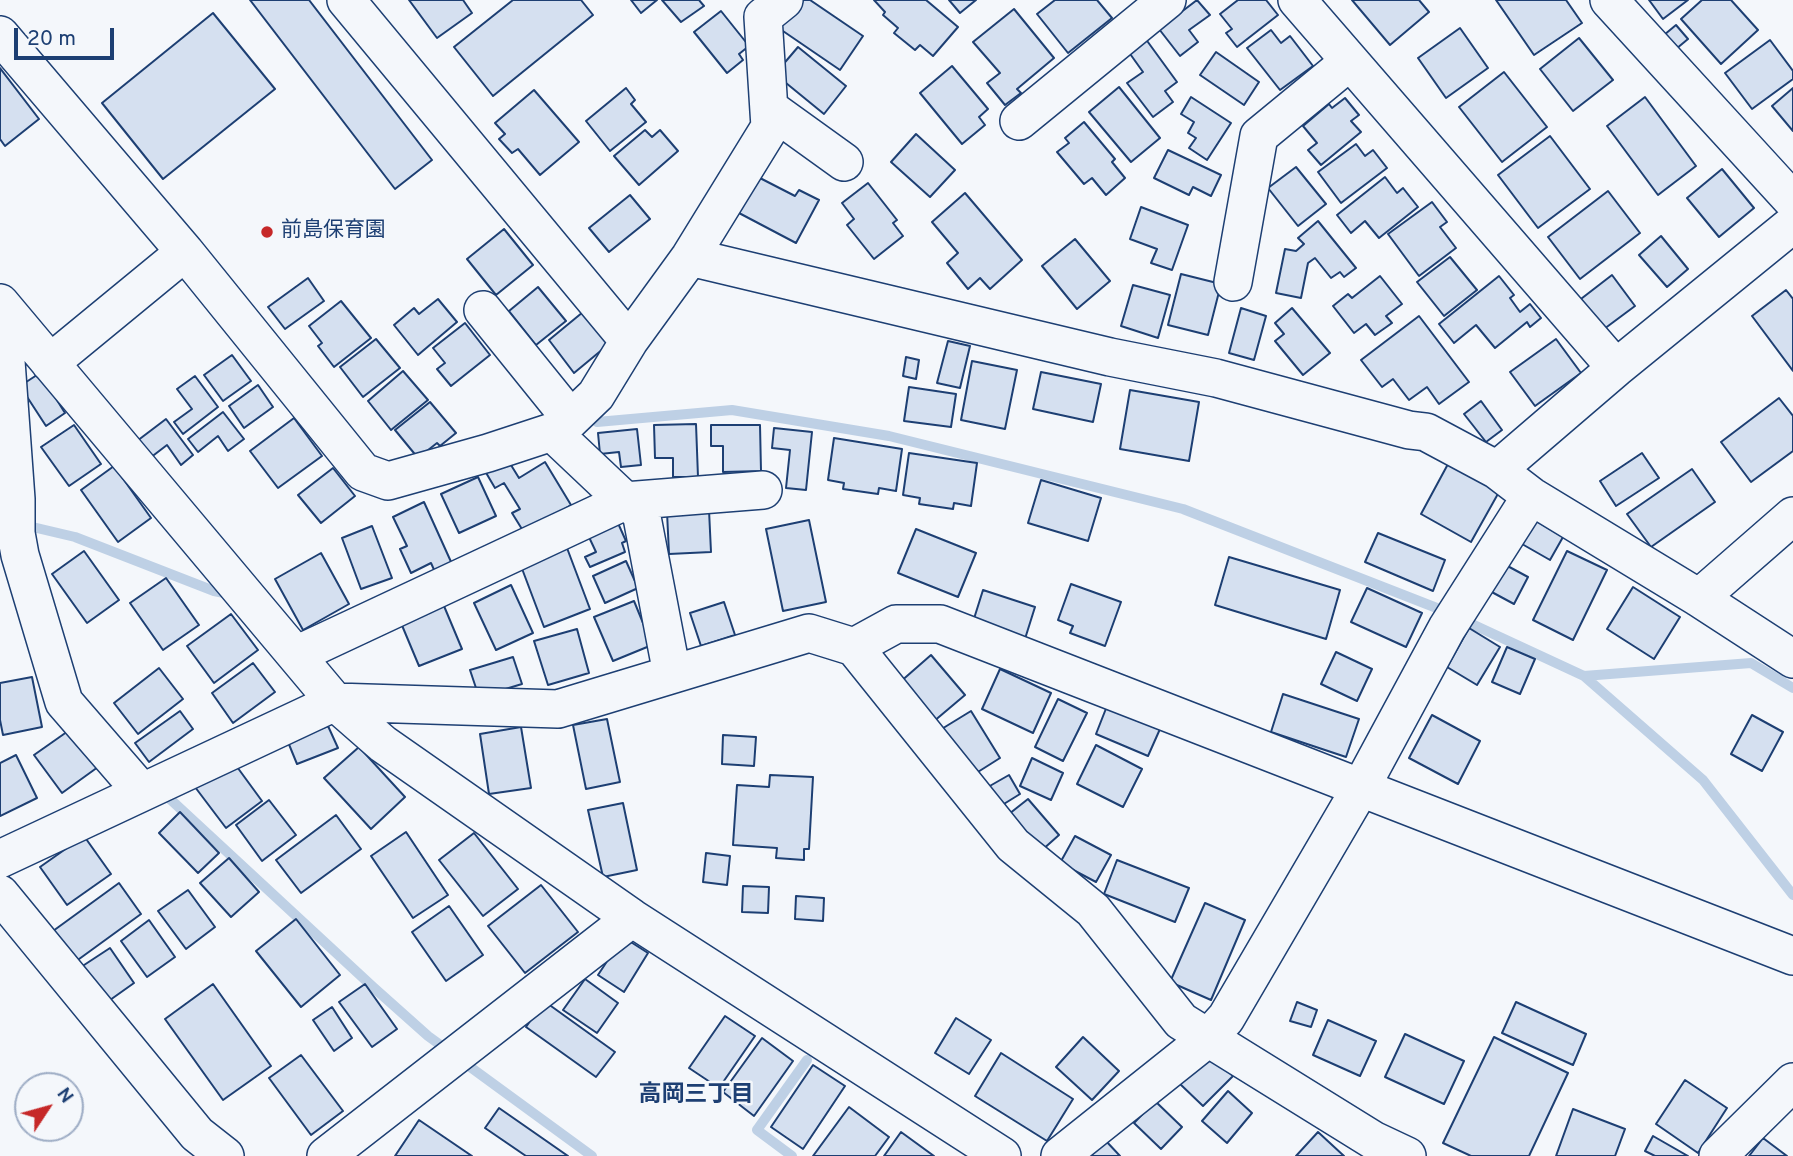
<!DOCTYPE html>
<html>
<head>
<meta charset="utf-8">
<style>
	body { margin:0 }
	#map { position:relative; width:1793px; height:1156px; overflow:hidden; background:#f4f7fb; font-family:Overpass,sans-serif }
	canvas { display:block }
	.north { position:absolute; left:14px; top:1072px; width:70px; height:70px; box-sizing:border-box; background:#f4f7fb; border:2px solid #9eadc5; border-radius:50%; rotate:54deg; font-size:19px; font-weight:700; line-height:28px; text-align:center; color:#1d3f73 }
	.north::after { content:''; display:block; margin:auto; width:24px; height:32px; background:#c62828; clip-path:polygon(50% 0,100% 100%,50% 72%,0 100%) }
	.scale { position:absolute; left:14px; top:28px; width:100px; height:32px; box-sizing:border-box; border:4px solid #1d3f73; border-top:0; padding-left:9px; font-size:21px; line-height:24px; white-space:nowrap; color:#1d3f73; -webkit-text-stroke:5px #f4f7fb; paint-order:stroke }
</style>
</head>
<body>
<div id="map">
<canvas width="1793" height="1156"></canvas>
<div class="north">N</div>
<div class="scale">20 m</div>
</div>
<script>
const c = document.querySelector('canvas').getContext('2d');
c.lineJoin = 'round';
function strokePath(path, color, width, dash) { c.strokeStyle = color; c.lineWidth = width; c.lineCap = dash ? 'butt' : 'round'; c.setLineDash(dash || []); c.stroke(path); }
function paint(path, color) { c.fillStyle = color; c.fill(path, 'evenodd'); }
function label(font, color, halo, rows, align = 'center') {
  c.font = font + ' Overpass,"Noto Sans JP",sans-serif'; c.lineWidth = 5; c.setLineDash([]); c.textBaseline = 'middle'; c.strokeStyle = halo; c.fillStyle = color; for (const [text, x, y, turn = 0] of rows) {
    c.save(); c.translate(x, y); c.rotate((+turn || 0) * Math.PI / 180); c.textAlign = isNaN(turn) ? turn : align; if (halo) c.strokeText(text, 0, 0); c.fillText(text, 0, 0); c.restore();
  }
}
strokePath(new Path2D(`
	M 597,422 L 732,410 L 889,436 L 1183,509 L 1447,612
	M 24,525 L 75,537 L 214,591 L 229,594
	M 1461,619 L 1584,676 L 1703,780 L 1793,895
	M 1584,676 L 1751,663 L 1793,688
	M 170,799 L 373,987 L 428,1036 L 450,1052
	M 462,1061 L 592,1156
	M 792,1156 L 757,1130 L 807,1060`), '#bed0e5', 10);
const building = new Path2D(`
	M 250,0 L 309,0 L 432,160 L 395,189 Z
	M 409,0 L 463,0 L 472,13 L 437,38 Z
	M 513,0 L 581,0 L 593,15 L 493,96 L 454,47 Z
	M 631,0 L 657,0 L 641,13 Z
	M 662,0 L 699,0 L 704,6 L 681,22 Z
	M 799,0 L 810,0 L 863,36 L 840,70 L 780,29 Z
	M 874,0 L 926,0 L 958,27 L 933,56 L 920,45 L 915,50 L 894,33 L 898,28 L 883,15 L 885,12 Z
	M 949,0 L 976,0 L 960,13 Z
	M 1055,0 L 1097,0 L 1112,18 L 1068,53 L 1037,14 Z
	M 1197,0 L 1210,15 L 1189,30 L 1198,42 L 1180,56 L 1159,29 Z
	M 1238,0 L 1266,0 L 1278,15 L 1237,47 L 1226,33 L 1232,29 L 1220,14 Z
	M 1352,0 L 1419,0 L 1429,12 L 1390,45 Z
	M 1496,0 L 1566,0 L 1582,23 L 1534,55 Z
	M 1649,0 L 1688,0 L 1663,19 Z
	M 1702,0 L 1731,0 L 1758,30 L 1721,64 L 1681,19 Z
	M 1014,9 L 1054,58 L 1017,89 L 1021,93 L 1005,105 L 987,83 L 1000,73 L 973,42 Z
	M 721,11 L 749,46 L 739,54 L 743,60 L 727,73 L 694,32 Z
	M 213,13 L 275,89 L 163,179 L 102,103 Z
	M 1676,25 L 1688,39 L 1670,54 L 1658,40 Z
	M 1460,28 L 1488,68 L 1446,98 L 1418,58 Z
	M 1271,30 L 1281,43 L 1290,36 L 1313,66 L 1280,90 L 1247,48 Z
	M 1145,38 L 1177,82 L 1165,91 L 1173,102 L 1153,117 L 1127,83 L 1143,72 L 1128,51 Z
	M 1579,38 L 1613,80 L 1573,111 L 1540,69 Z
	M 1770,40 L 1793,71 L 1793,79 L 1752,109 L 1725,73 Z
	M 798,47 L 846,86 L 824,114 L 775,74 Z
	M 1216,52 L 1259,82 L 1244,105 L 1200,75 Z
	M 952,66 L 988,109 L 979,117 L 985,125 L 962,144 L 920,93 Z
	M 0,68 L 39,119 L 5,146 L 0,139 Z
	M 1504,72 L 1547,127 L 1502,162 L 1459,107 Z
	M 1119,87 L 1160,138 L 1131,162 L 1089,112 Z
	M 626,88 L 635,100 L 631,104 L 646,122 L 610,151 L 586,121 Z
	M 1793,88 L 1793,131 L 1772,106 Z
	M 534,90 L 579,142 L 540,175 L 518,149 L 512,153 L 499,139 L 505,134 L 495,123 Z
	M 1191,97 L 1231,123 L 1207,160 L 1189,148 L 1196,138 L 1188,133 L 1194,122 L 1181,114 Z
	M 1645,97 L 1696,166 L 1658,195 L 1607,126 Z
	M 1345,98 L 1359,115 L 1351,121 L 1361,132 L 1321,165 L 1308,150 L 1317,143 L 1303,126 L 1329,104 L 1332,108 Z
	M 1084,122 L 1115,159 L 1112,162 L 1125,178 L 1106,195 L 1092,178 L 1084,184 L 1057,152 L 1069,143 L 1065,138 Z
	M 645,130 L 652,137 L 660,130 L 678,151 L 639,185 L 614,156 Z
	M 916,134 L 955,170 L 930,197 L 891,162 Z
	M 1550,136 L 1590,189 L 1538,228 L 1498,175 Z
	M 1356,144 L 1365,156 L 1373,150 L 1387,168 L 1341,203 L 1318,172 Z
	M 1168,150 L 1221,175 L 1211,196 L 1193,187 L 1189,195 L 1154,178 Z
	M 1296,167 L 1326,204 L 1298,226 L 1268,188 Z
	M 1722,169 L 1754,208 L 1719,237 L 1687,198 Z
	M 758,177 L 795,196 L 799,190 L 819,200 L 796,243 L 739,213 Z
	M 1385,177 L 1397,193 L 1403,188 L 1418,207 L 1379,238 L 1365,221 L 1351,233 L 1337,215 Z
	M 868,183 L 897,220 L 893,223 L 903,236 L 874,259 L 847,225 L 854,219 L 842,203 Z
	M 1608,191 L 1640,233 L 1580,279 L 1548,237 Z
	M 965,193 L 1022,260 L 990,289 L 980,278 L 968,289 L 947,263 L 958,253 L 932,222 Z
	M 630,195 L 650,219 L 609,252 L 589,228 Z
	M 1432,202 L 1447,222 L 1440,227 L 1456,248 L 1419,276 L 1388,234 Z
	M 1141,207 L 1188,225 L 1172,270 L 1151,263 L 1157,249 L 1130,239 Z
	M 1318,221 L 1356,268 L 1344,277 L 1340,272 L 1331,278 L 1315,258 L 1308,263 L 1301,298 L 1276,293 L 1285,249 L 1296,251 L 1304,244 L 1298,238 Z
	M 504,229 L 533,265 L 496,295 L 467,259 Z
	M 1661,236 L 1688,269 L 1667,287 L 1639,255 Z
	M 1075,239 L 1110,281 L 1077,309 L 1042,266 Z
	M 1450,257 L 1477,290 L 1444,316 L 1417,282 Z
	M 1181,274 L 1221,284 L 1208,335 L 1168,325 Z
	M 1612,275 L 1635,306 L 1600,332 L 1577,302 Z
	M 1380,276 L 1402,304 L 1386,316 L 1392,323 L 1375,335 L 1366,324 L 1354,333 L 1333,306 L 1348,294 L 1352,298 Z
	M 1499,276 L 1514,295 L 1510,298 L 1520,312 L 1530,304 L 1541,318 L 1530,327 L 1527,322 L 1495,348 L 1476,325 L 1454,343 L 1439,324 Z
	M 308,278 L 324,301 L 285,329 L 268,307 Z
	M 1133,285 L 1170,295 L 1158,338 L 1121,326 Z
	M 538,287 L 566,321 L 536,345 L 509,311 Z
	M 1786,290 L 1793,299 L 1793,371 L 1752,316 Z
	M 438,299 L 457,322 L 418,355 L 394,325 L 414,308 L 419,314 Z
	M 341,301 L 371,338 L 334,367 L 318,346 L 322,343 L 309,326 Z
	M 1241,308 L 1266,316 L 1254,360 L 1229,353 Z
	M 1292,308 L 1330,353 L 1303,375 L 1275,341 L 1284,334 L 1275,323 Z
	M 583,312 L 609,344 L 574,373 L 549,340 Z
	M 1419,316 L 1469,382 L 1439,404 L 1427,387 L 1409,400 L 1393,379 L 1382,387 L 1361,360 Z
	M 465,323 L 490,355 L 451,386 L 437,369 L 445,363 L 433,348 Z
	M 376,339 L 400,368 L 363,397 L 340,367 Z
	M 1556,339 L 1581,373 L 1535,406 L 1510,372 Z
	M 948,341 L 970,346 L 960,388 L 937,383 Z
	M 232,355 L 251,381 L 223,401 L 204,375 Z
	M 906,357 L 919,360 L 916,379 L 903,376 Z
	M 972,361 L 1017,370 L 1005,429 L 961,420 Z
	M 403,371 L 428,400 L 391,430 L 368,401 Z
	M 1041,372 L 1101,384 L 1093,422 L 1033,409 Z
	M 40,373 L 65,413 L 46,426 L 20,386 Z
	M 195,376 L 218,407 L 183,434 L 174,422 L 192,409 L 177,389 Z
	M 258,385 L 273,407 L 244,428 L 229,406 Z
	M 909,387 L 956,394 L 951,427 L 904,421 Z
	M 1130,390 L 1199,402 L 1189,461 L 1120,449 Z
	M 1779,398 L 1793,416 L 1793,451 L 1751,482 L 1721,442 Z
	M 1481,401 L 1502,430 L 1486,442 L 1464,414 Z
	M 430,402 L 456,433 L 440,446 L 437,443 L 418,458 L 395,430 Z
	M 223,412 L 244,439 L 228,451 L 218,436 L 198,452 L 188,439 Z
	M 294,418 L 322,456 L 278,488 L 250,451 Z
	M 166,419 L 193,455 L 181,465 L 167,445 L 150,458 L 137,441 Z
	M 696,424 L 698,477 L 673,477 L 673,458 L 655,458 L 654,425 Z
	M 74,425 L 101,464 L 69,486 L 41,447 Z
	M 711,425 L 760,425 L 761,471 L 723,472 L 723,446 L 711,446 Z
	M 774,428 L 812,432 L 806,490 L 786,488 L 790,450 L 772,448 Z
	M 637,429 L 641,465 L 621,467 L 619,452 L 600,454 L 598,433 Z
	M 834,438 L 902,449 L 896,491 L 879,488 L 878,494 L 843,489 L 844,483 L 828,480 Z
	M 909,453 L 977,463 L 971,506 L 954,503 L 953,509 L 919,504 L 920,498 L 903,495 Z
	M 1642,453 L 1659,478 L 1616,506 L 1600,481 Z
	M 506,457 L 519,478 L 545,462 L 571,505 L 525,534 L 512,513 L 520,509 L 504,483 L 495,488 L 485,471 Z
	M 1448,464 L 1499,492 L 1471,542 L 1421,514 Z
	M 114,466 L 151,518 L 118,542 L 81,490 Z
	M 333,468 L 355,496 L 321,523 L 298,495 Z
	M 1692,469 L 1715,502 L 1651,547 L 1627,514 Z
	M 478,477 L 496,516 L 459,533 L 441,494 Z
	M 1041,480 L 1101,498 L 1088,541 L 1028,523 Z
	M 424,502 L 452,564 L 435,572 L 431,563 L 411,573 L 400,549 L 407,546 L 393,517 Z
	M 709,510 L 711,552 L 669,554 L 667,512 Z
	M 1528,516 L 1563,537 L 1550,560 L 1515,540 Z
	M 809,520 L 826,602 L 783,611 L 766,529 Z
	M 617,521 L 626,541 L 622,543 L 625,552 L 590,567 L 585,557 L 596,552 L 588,535 Z
	M 372,526 L 392,578 L 361,589 L 342,538 Z
	M 916,529 L 976,553 L 958,597 L 898,573 Z
	M 1378,533 L 1445,560 L 1433,591 L 1365,562 Z
	M 567,548 L 590,609 L 544,627 L 521,566 Z
	M 84,551 L 119,600 L 87,623 L 52,574 Z
	M 1567,551 L 1607,570 L 1573,640 L 1533,620 Z
	M 321,553 L 349,604 L 303,630 L 275,579 Z
	M 1229,557 L 1340,590 L 1326,639 L 1215,605 Z
	M 626,561 L 638,588 L 605,603 L 593,576 Z
	M 1502,563 L 1528,577 L 1514,604 L 1488,590 Z
	M 166,578 L 199,625 L 163,650 L 130,603 Z
	M 1071,584 L 1121,602 L 1105,646 L 1070,633 L 1073,626 L 1058,620 Z
	M 511,585 L 533,633 L 496,650 L 474,603 Z
	M 1633,587 L 1680,617 L 1654,659 L 1607,629 Z
	M 1367,588 L 1422,613 L 1406,647 L 1351,622 Z
	M 983,590 L 1035,607 L 1024,642 L 972,625 Z
	M 634,601 L 652,645 L 613,661 L 594,617 Z
	M 724,602 L 735,635 L 701,646 L 690,613 Z
	M 444,606 L 462,649 L 419,666 L 401,623 Z
	M 231,614 L 258,650 L 214,683 L 187,646 Z
	M 1469,628 L 1500,647 L 1477,685 L 1447,667 Z
	M 577,629 L 589,673 L 548,685 L 534,641 Z
	M 1507,647 L 1535,659 L 1520,694 L 1492,682 Z
	M 1336,652 L 1372,669 L 1357,701 L 1321,684 Z
	M 931,655 L 965,695 L 933,722 L 899,683 Z
	M 513,657 L 522,684 L 479,697 L 470,670 Z
	M 253,663 L 275,692 L 233,723 L 212,693 Z
	M 159,668 L 183,699 L 138,734 L 114,703 Z
	M 1000,669 L 1051,693 L 1033,733 L 982,709 Z
	M 32,677 L 42,727 L 3,735 L 0,720 L 0,683 Z
	M 1283,694 L 1359,719 L 1346,757 L 1271,732 Z
	M 1058,699 L 1087,713 L 1063,761 L 1035,747 Z
	M 1107,706 L 1160,729 L 1148,756 L 1096,734 Z
	M 180,711 L 193,729 L 149,762 L 135,743 Z
	M 971,711 L 1000,758 L 970,777 L 940,730 Z
	M 1432,715 L 1480,741 L 1458,784 L 1409,758 Z
	M 1752,715 L 1783,732 L 1762,771 L 1731,754 Z
	M 607,719 L 620,782 L 586,789 L 573,725 Z
	M 328,726 L 338,748 L 297,764 L 288,742 Z
	M 521,727 L 531,788 L 489,794 L 480,734 Z
	M 71,729 L 98,767 L 62,793 L 34,755 Z
	M 723,735 L 756,737 L 754,766 L 722,764 Z
	M 1096,745 L 1142,769 L 1123,807 L 1077,784 Z
	M 359,747 L 405,797 L 371,829 L 324,778 Z
	M 16,755 L 37,798 L 0,816 L 0,763 Z
	M 1032,758 L 1063,773 L 1051,800 L 1020,786 Z
	M 232,760 L 262,801 L 226,828 L 195,787 Z
	M 770,775 L 813,777 L 809,849 L 804,849 L 804,860 L 776,858 L 777,848 L 733,845 L 737,785 L 769,787 Z
	M 1009,775 L 1020,794 L 999,807 L 988,787 Z
	M 1028,799 L 1059,835 L 1041,851 L 1009,814 Z
	M 269,800 L 296,835 L 262,861 L 236,825 Z
	M 623,803 L 637,870 L 603,877 L 588,810 Z
	M 180,812 L 219,853 L 198,873 L 159,833 Z
	M 336,815 L 361,849 L 301,893 L 276,860 Z
	M 406,832 L 448,895 L 413,918 L 371,856 Z
	M 474,833 L 518,889 L 483,916 L 439,860 Z
	M 84,836 L 111,874 L 67,905 L 40,867 Z
	M 1075,836 L 1111,855 L 1096,882 L 1060,863 Z
	M 706,853 L 730,856 L 727,885 L 703,882 Z
	M 229,858 L 259,892 L 231,917 L 200,883 Z
	M 1117,860 L 1189,888 L 1175,922 L 1104,894 Z
	M 119,883 L 141,914 L 75,962 L 53,931 Z
	M 541,885 L 578,932 L 525,973 L 488,926 Z
	M 743,886 L 769,887 L 768,913 L 742,912 Z
	M 188,890 L 215,927 L 186,949 L 158,911 Z
	M 796,896 L 824,898 L 823,921 L 795,919 Z
	M 1205,903 L 1245,920 L 1211,1000 L 1170,982 Z
	M 449,906 L 483,955 L 446,981 L 412,932 Z
	M 296,919 L 340,975 L 301,1007 L 256,951 Z
	M 149,920 L 175,957 L 147,977 L 121,941 Z
	M 623,937 L 648,953 L 624,992 L 598,975 Z
	M 110,948 L 134,983 L 103,1005 L 78,969 Z
	M 585,979 L 618,1003 L 597,1033 L 563,1010 Z
	M 213,984 L 271,1066 L 223,1100 L 165,1019 Z
	M 365,984 L 397,1029 L 372,1047 L 339,1002 Z
	M 544,1001 L 615,1052 L 596,1077 L 526,1027 Z
	M 1297,1002 L 1317,1010 L 1311,1027 L 1290,1021 Z
	M 1516,1002 L 1586,1034 L 1573,1065 L 1502,1033 Z
	M 332,1007 L 352,1038 L 334,1051 L 313,1020 Z
	M 725,1016 L 755,1036 L 719,1088 L 689,1068 Z
	M 956,1018 L 991,1040 L 969,1074 L 935,1053 Z
	M 1328,1020 L 1376,1041 L 1360,1076 L 1313,1055 Z
	M 1405,1034 L 1464,1061 L 1444,1104 L 1385,1077 Z
	M 1083,1037 L 1119,1071 L 1092,1100 L 1056,1067 Z
	M 1494,1037 L 1568,1073 L 1529,1156 L 1471,1156 L 1443,1143 Z
	M 762,1038 L 793,1061 L 754,1116 L 723,1092 Z
	M 1001,1053 L 1073,1099 L 1047,1141 L 975,1096 Z
	M 1210,1053 L 1233,1076 L 1203,1106 L 1179,1083 Z
	M 301,1055 L 343,1111 L 311,1135 L 269,1078 Z
	M 813,1065 L 845,1086 L 803,1149 L 771,1127 Z
	M 1685,1080 L 1727,1108 L 1698,1153 L 1656,1124 Z
	M 1228,1091 L 1252,1113 L 1227,1143 L 1202,1121 Z
	M 1155,1101 L 1182,1127 L 1161,1149 L 1134,1123 Z
	M 849,1107 L 889,1137 L 875,1156 L 813,1156 Z
	M 499,1108 L 568,1156 L 526,1156 L 485,1128 Z
	M 1573,1109 L 1625,1129 L 1615,1156 L 1556,1156 Z
	M 419,1120 L 472,1156 L 395,1156 Z
	M 901,1132 L 934,1156 L 884,1156 Z
	M 1318,1132 L 1344,1156 L 1296,1156 Z
	M 1653,1136 L 1688,1156 L 1655,1156 L 1645,1151 Z
	M 1763,1138 L 1787,1156 L 1749,1156 Z
	M 1106,1141 L 1120,1156 L 1090,1156 Z`);
paint(building, '#d5e0f0');
strokePath(building, '#1d3f73', 2);
const minor = new Path2D(`
	M 346,0 L 629,341
	M 1297,0 L 1616,368
	M 1609,0 L 1793,201
	M 0,35 L 185,252 L 363,472 L 388,481 L 488,453 L 552,432 L 571,419 L 596,395 L 629,341 L 690,257 L 770,127 L 763,17 L 784,0
	M 769,108 L 844,162
	M 1019,121 L 1167,0
	M 690,257 L 1110,357 L 1216,378 L 1409,430 L 1426,432 L 1497,470 L 1531,496 L 1699,598 L 1793,659
	M 1233,282 L 1259,136 L 1349,62
	M 0,303 L 335,702 L 383,744 L 632,918 L 1002,1156
	M 2,306 L 16,499 L 16,533 L 20,555 L 64,702 L 142,792
	M 483,310 L 571,419
	M 50,363 L 185,252
	M 552,432 L 625,501 L 641,512 L 672,674
	M 1497,470 L 1616,368 L 1793,224
	M 1699,598 L 1793,516
	M 854,647 L 1013,845 L 1093,910 L 1181,1021 L 1373,1140 L 1407,1156
	M 296,655 L 625,501 L 763,490
	M 0,859 L 335,702 L 558,709 L 809,633 L 854,647 L 896,624 L 940,624 L 1793,956
	M 0,894 L 197,1134 L 225,1156
	M 326,1156 L 632,918
	M 1060,1156 L 1208,1038 L 1226,1018 L 1360,789 L 1447,628 L 1531,496
	M 1718,1156 L 1793,1082`);
strokePath(minor, '#1d3f73', 40);
strokePath(minor, '#f4f7fb', 37);
for (const [x, y, r, color] of [
	[267,232,7,"#c62828"]
]) { const dot = new Path2D(); dot.arc(x, y, r, 0, 2 * Math.PI); c.fillStyle = color; c.fill(dot); strokePath(dot, '#f4f7fb', 2.5); }
label('21px', '#1d3f73', '#f4f7fb', [
	["前島保育園",281,232]
], 'left');
label('bold 23px', '#1d3f73', '#f4f7fb', [
	["高岡三丁目",696,1096]
]);
</script>
</body>
</html>
